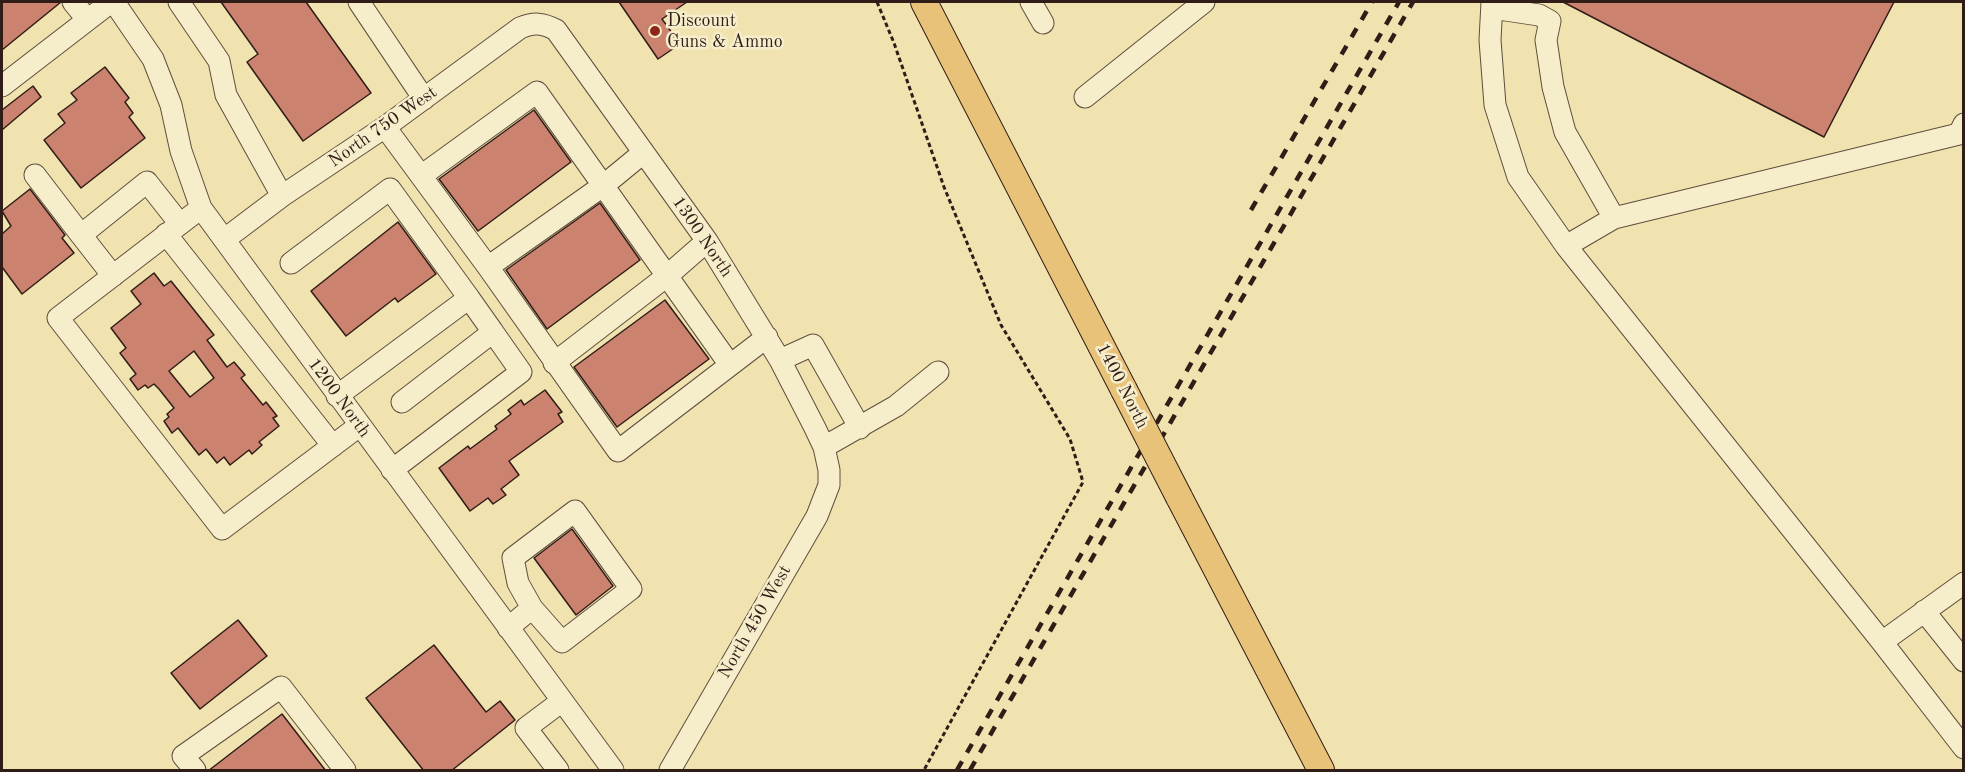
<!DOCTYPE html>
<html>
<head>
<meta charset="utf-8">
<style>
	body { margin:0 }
	#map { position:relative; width:1965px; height:772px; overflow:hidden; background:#f1e3af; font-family:"Old Standard TT",serif }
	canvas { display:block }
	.frame { position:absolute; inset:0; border:3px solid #301d17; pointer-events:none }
</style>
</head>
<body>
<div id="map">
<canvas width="1965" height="772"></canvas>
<div class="frame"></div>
</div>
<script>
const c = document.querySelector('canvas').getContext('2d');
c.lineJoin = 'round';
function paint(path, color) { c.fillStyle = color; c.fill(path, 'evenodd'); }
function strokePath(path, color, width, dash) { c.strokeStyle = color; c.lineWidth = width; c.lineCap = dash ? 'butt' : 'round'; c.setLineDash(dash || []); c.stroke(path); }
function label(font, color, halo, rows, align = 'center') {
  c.font = font + ' "Old Standard TT",serif'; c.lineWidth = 5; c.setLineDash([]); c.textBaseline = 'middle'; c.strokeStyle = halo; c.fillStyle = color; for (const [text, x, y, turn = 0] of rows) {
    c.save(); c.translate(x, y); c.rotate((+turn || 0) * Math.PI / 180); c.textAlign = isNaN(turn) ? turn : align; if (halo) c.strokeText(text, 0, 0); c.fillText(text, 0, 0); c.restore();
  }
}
const building = new Path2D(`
	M 2,2 L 61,2 L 2,50 Z
	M 221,2 L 306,2 L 371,93 L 303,141 L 247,62 L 258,54 Z
	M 619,2 L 687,2 L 662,19 L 680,44 L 658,59 Z
	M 1563,2 L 1894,2 L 1824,137 Z
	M 105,67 L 129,98 L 125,102 L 133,113 L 129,117 L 145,138 L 81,188 L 44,140 L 65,123 L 58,114 L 77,100 L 71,93 Z
	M 33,86 L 41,97 L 2,130 L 2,110 Z
	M 534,110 L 571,162 L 478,231 L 439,179 Z
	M 30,189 L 65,235 L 62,238 L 74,253 L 22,294 L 2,267 L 2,234 L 11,226 L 2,211 Z
	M 600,203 L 640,260 L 547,329 L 506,270 Z
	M 398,222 L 436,274 L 398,302 L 395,298 L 346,336 L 311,291 Z
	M 154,273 L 164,286 L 171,281 L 214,335 L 207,340 L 227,367 L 234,362 L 245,375 L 241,378 L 263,405 L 266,402 L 277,416 L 273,418 L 279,426 L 259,442 L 262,445 L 252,454 L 249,450 L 230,465 L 224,457 L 217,463 L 206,449 L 199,455 L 178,428 L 172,433 L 164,421 L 169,417 L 167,414 L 174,408 L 159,389 L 154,384 L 148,388 L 145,385 L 138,390 L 130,379 L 136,374 L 120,353 L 126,348 L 111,328 L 141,304 L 131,291 ZM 194,351 L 214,378 L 190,397 L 169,371 Z
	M 665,300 L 709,359 L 617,427 L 574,367 Z
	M 545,390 L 562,412 L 558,414 L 563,422 L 509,461 L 519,475 L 501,489 L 506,495 L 493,504 L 488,498 L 470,511 L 439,468 L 468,446 L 470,449 L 497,429 L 495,426 L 511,414 L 508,410 L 521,400 L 524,405 Z
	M 572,529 L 613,586 L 576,615 L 534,558 Z
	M 238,620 L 267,656 L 200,709 L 171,673 Z
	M 434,645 L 486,712 L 500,701 L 515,720 L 451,771 L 424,771 L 366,698 Z
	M 282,714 L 326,771 L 208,771 Z`);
paint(building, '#cb826f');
strokePath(building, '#301d17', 1.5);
const minor = new Path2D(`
	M 73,2 L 87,19
	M 114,2 L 153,59 L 171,105 L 181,151 L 201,208 L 613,770
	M 179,2 L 219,61 L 226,95 L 282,196
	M 359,2 L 424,99
	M 1031,2 L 1043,23
	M 1492,2 L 1490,40 L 1495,105 L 1518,177 L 1566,246 L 1882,642 L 1964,748
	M 1492,8 L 1539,15 L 1550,21 L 1546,40 L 1553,87 L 1565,132 L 1614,218
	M 2,86 L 111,2
	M 1085,97 L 1204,2
	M 385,127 L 488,267 L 618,451 L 767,337
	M 35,175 L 81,235
	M 421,176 L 537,92 L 730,365
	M 201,208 L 58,318 L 222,529 L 359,426
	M 166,234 L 333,446
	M 225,239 L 282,196 L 385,127 L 520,28 C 534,22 543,23 556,30 L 707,241 L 780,360 L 815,428 L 824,447 L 829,470 L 829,485 L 817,516 L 670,770
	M 1566,246 L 1614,218 L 1959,134 L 1964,124
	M 291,263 L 390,189 L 469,298 L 337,396
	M 488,267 L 604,185 L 643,153
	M 113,276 L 81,235 L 147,182 L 180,224
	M 780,360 L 813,345 L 860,428
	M 554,363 L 667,276 L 707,241
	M 402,402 L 493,332 L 469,298
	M 824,447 L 896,406 L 938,372
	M 392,470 L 521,372 L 493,332
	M 1924,611 L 1964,661
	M 508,628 L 532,608 L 518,583 L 513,558 L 575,511 L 631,589 L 562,642 L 532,608
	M 1882,642 L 1964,583
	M 195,770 L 183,756 L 281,687 L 345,770
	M 558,770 L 526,728 L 562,701`);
const major = new Path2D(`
	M 924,2 L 1124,390
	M 1179,497 L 1321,770`);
strokePath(minor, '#604e3d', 23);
strokePath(major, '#301d17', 28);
strokePath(new Path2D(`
	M 877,2 L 894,43 L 944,187 L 1001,325 L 1070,439 L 1083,482 L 924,770`), '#301d17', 3, [4.5, 3]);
strokePath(minor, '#f6edcb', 21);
strokePath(major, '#e8c278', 26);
strokePath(new Path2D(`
	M 1251,210 L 1372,2
	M 957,770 L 1399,2
	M 970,770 L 1413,2`), '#301d17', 4.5, [10, 10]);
const majorBridge = new Path2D(`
	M 1124,390 L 1179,497`);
strokePath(majorBridge, '#301d17', 28, []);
strokePath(majorBridge, '#e8c278', 26);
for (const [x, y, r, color] of [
	[655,31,6,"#8f2418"]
]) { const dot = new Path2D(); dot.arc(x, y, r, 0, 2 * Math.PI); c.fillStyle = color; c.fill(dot); strokePath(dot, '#f6edcb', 2); }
label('18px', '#301d17', '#f6edcb', [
	["Discount",667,21],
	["Guns & Ammo",667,42]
], 'left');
label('18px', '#301d17', '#f6edcb', [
	["North 750 West",383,127,-35],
	["1300 North",702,237,56],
	["1400 North",1122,386,63],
	["1200 North",339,398,54],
	["North 450 West",755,622,-60]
]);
</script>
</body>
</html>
